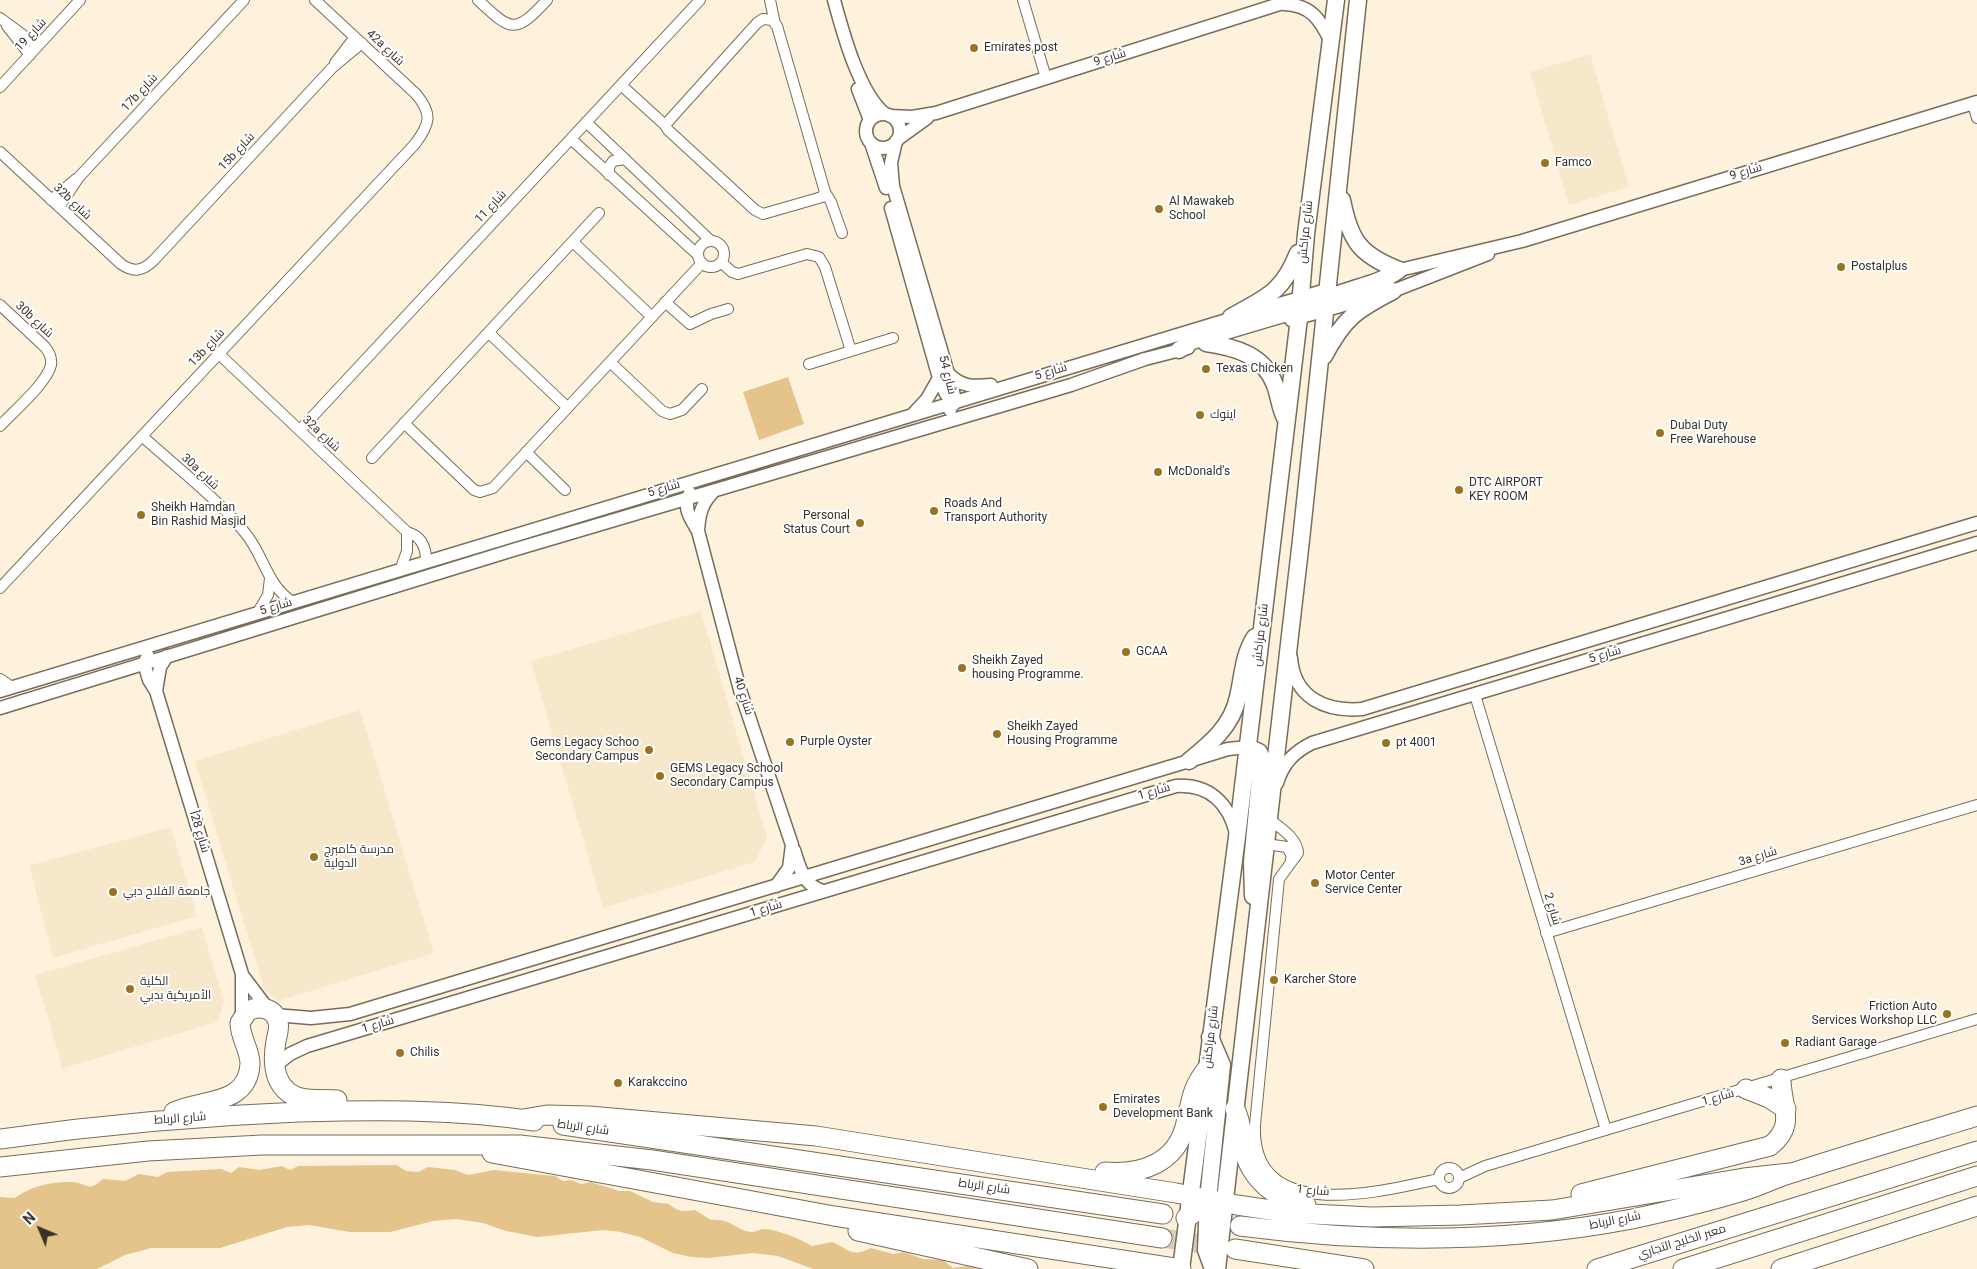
<!DOCTYPE html>
<html>
<head>
<meta charset="utf-8">
<style>
	body { margin:0 }
	#map { position:relative; width:1977px; height:1269px; overflow:hidden; background:#fef2dd; font-family:Roboto,sans-serif }
	canvas { display:block }
	.north { position:absolute; left:15px; top:1204px; width:50px; height:50px; -webkit-text-stroke:4px #fff; paint-order:stroke; rotate:315deg; font-size:14px; font-weight:700; line-height:20px; text-align:center; color:#37332b }
	.north::after { content:''; display:block; margin:auto; width:18px; height:22px; background:#37332b; clip-path:polygon(50% 0,100% 100%,50% 72%,0 100%) }
</style>
</head>
<body>
<div id="map">
<canvas width="1977" height="1269"></canvas>
<div class="north">N</div>
</div>
<script>
const c = document.querySelector('canvas').getContext('2d');
c.lineJoin = 'round';
function paint(path, color) { c.fillStyle = color; c.fill(path, 'evenodd'); }
function strokePath(path, color, width, dash) { c.strokeStyle = color; c.lineWidth = width; c.lineCap = dash ? 'butt' : 'round'; c.setLineDash(dash || []); c.stroke(path); }
function label(font, color, halo, rows, align = 'center') {
  c.font = font + ' Roboto,Cairo,sans-serif'; c.lineWidth = 4; c.setLineDash([]); c.textBaseline = 'middle'; c.strokeStyle = halo; c.fillStyle = color; for (const [text, x, y, turn = 0] of rows) {
    c.save(); c.translate(x, y); c.rotate((+turn || 0) * Math.PI / 180); c.textAlign = isNaN(turn) ? turn : align; if (halo) c.strokeText(text, 0, 0); c.fillText(text, 0, 0); c.restore();
  }
}
paint(new Path2D(`
	M 1590,54 L 1629,187 L 1569,205 L 1530,72 Z
	M 701,611 L 767,838 L 755,862 L 603,908 L 531,661 Z
	M 360,710 L 434,953 L 278,1001 L 264,989 L 195,761 Z
	M 171,827 L 197,916 L 53,958 L 30,868 L 31,865 Z
	M 202,927 L 224,1002 L 217,1022 L 61,1069 L 61,1062 L 35,975 Z`), '#f7e7cb');
paint(new Path2D(`
	M 788,377 L 804,424 L 759,440 L 743,392 Z
	M 397,1165 L 406,1171 L 418,1172 L 428,1167 L 455,1170 L 468,1175 L 494,1170 L 555,1176 L 563,1181 L 571,1180 L 581,1184 L 591,1182 L 619,1191 L 630,1191 L 653,1202 L 669,1204 C 678,1212 684,1212 695,1210 L 711,1220 C 731,1218 736,1231 752,1232 C 756,1232 760,1229 764,1229 C 778,1230 801,1239 812,1246 L 832,1242 C 850,1249 850,1258 871,1248 L 893,1254 L 904,1252 L 923,1259 L 943,1260 L 953,1268 L 967,1266 L 980,1269 L 813,1269 L 778,1256 L 753,1253 L 709,1258 L 691,1257 L 673,1253 L 640,1237 L 621,1232 L 603,1230 L 538,1237 L 506,1231 L 483,1223 L 456,1219 L 433,1221 L 390,1232 L 350,1232 L 309,1225 L 287,1227 L 220,1248 L 151,1248 L 125,1255 L 97,1269 L 0,1269 L 0,1197 L 15,1198 C 29,1187 52,1181 71,1182 C 88,1182 86,1194 103,1179 L 125,1181 L 139,1174 L 158,1177 L 167,1172 L 221,1169 L 231,1173 L 239,1167 L 259,1170 L 282,1166 L 290,1170 L 298,1166 Z`), '#e4c48b');
strokePath(new Path2D(`
	M 1162,1238 L 1222,1247`), '#d6ccb9', 19, [19, 9]);
const minor = new Path2D(`
	M 478,0 C 511,31 515,35 547,0
	M 770,0 L 775,24
	M 1023,0 L 1046,78
	M 0,18 L 38,46
	M 763,19 L 772,20 L 777,26 L 825,192 L 822,197 L 763,214 L 755,210 L 668,130 L 665,125 L 757,23 Z
	M 7,26 L 30,55
	M 335,63 L 355,37
	M 621,85 L 665,125
	M 0,87 L 80,0
	M 1973,104 L 1977,118
	M 586,122 L 711,241
	M 571,139 L 698,255
	M 0,152 L 121,264 C 134,273 143,271 154,260 L 332,68 L 362,43
	M 609,175 L 609,167 L 613,161 L 625,159
	M 825,192 L 831,202 L 842,233
	M 51,200 L 76,179
	M 59,207 L 79,177 L 244,0
	M698 254a13 13 0 1 1 26 0a13 13 0 1 1-26 0Z
	M 573,242 L 652,317
	M 721,262 L 732,272 L 738,274 L 807,254 L 819,257 L 825,267 L 851,351
	M 665,302 L 690,324 L 711,314 L 728,309
	M 0,305 L 45,347 C 50,353 52,358 51,365 C 47,383 13,412 0,426
	M 489,333 L 567,407
	M 219,354 L 407,532 C 421,536 426,547 426,560
	M 610,362 L 662,411 L 670,414 L 682,410 L 702,389
	M 809,364 L 893,338
	M 404,423 L 474,490 L 480,492 L 493,488 L 702,263
	M 300,430 L 700,0
	M 142,436 C 175,466 218,499 246,534 C 264,556 267,586 293,602
	M 526,452 L 565,490
	M 372,458 L 599,213
	M 401,568 L 407,551 L 407,532
	M 0,588 L 415,144 C 430,124 433,114 416,94 L 315,0
	M 258,612 L 268,595 L 270,578
	M 0,679 L 12,687
	M 1475,695 L 1606,1130
	M 1268,818 C 1280,828 1297,837 1298,853 L 1279,879 L 1255,1125 C 1251,1225 1379,1192 1439,1179
	M 1266,844 L 1287,847 L 1292,856 L 1290,864
	M 1546,933 L 1977,805
	M1439 1178a10 10 0 1 1 20 0a10 10 0 1 1-20 0Z
	M 1459,1178 L 1485,1166 L 1977,1019`);
const tertiary = new Path2D(`
	M 834,0 C 843,33 859,93 885,114
	M 1284,4 C 1311,5 1320,19 1331,42
	M 858,89 L 870,120
	M866 131a17 17 0 1 1 34 0a17 17 0 1 1-34 0Z
	M 890,116 L 912,117 L 936,113 L 1292,0
	M 898,139 L 927,118
	M 896,141 L 891,163 L 893,186 L 952,387 L 954,396 L 950,410
	M 871,143 L 886,188
	M 891,208 L 939,378 L 946,394 L 954,404
	M 1391,272 L 1522,241 L 1977,102
	M 1291,320 L 1393,291 L 1488,254
	M 948,373 C 961,387 973,387 991,385
	M 913,414 L 927,399 L 939,378
	M 690,493 C 682,508 691,519 698,531 L 740,690 L 792,845 L 789,868 L 776,886
	M 698,531 C 699,515 701,505 712,493
	M 148,656 L 144,663 L 149,680 L 156,691
	M 167,656 L 160,667 L 156,691 L 242,974 L 242,1018
	M 1291,658 C 1294,698 1326,712 1362,709 L 1977,523
	M 0,691 L 1326,290
	M 0,708 L 513,550 L 1071,385 L 1145,359 L 1188,348
	M 1277,783 C 1283,763 1294,752 1312,743 L 1977,543
	M 794,850 C 800,868 803,885 823,891
	M 243,976 L 268,1009
	M 275,1015 L 311,1018 L 350,1014 L 1189,761 L 1228,749 L 1247,747
	M 275,1066 L 290,1054 L 307,1046 L 1176,786 C 1208,784 1228,802 1236,833`);
const primary = new Path2D(`
	M 1342,200 C 1350,241 1360,255 1399,270
	M 1319,303 C 1344,288 1375,287 1399,270
	M 1231,317 C 1267,297 1282,293 1298,253
	M 1206,343 C 1235,347 1264,355 1275,385 C 1279,396 1280,408 1285,418
	M 1179,350 L 1192,341 L 1300,309 L 1315,301 L 1328,289
	M 1324,356 C 1344,318 1356,310 1393,291
	M 1247,747 L 1259,752 L 1262,759 L 1252,862 L 1253,896
	M 1189,761 C 1211,743 1232,726 1238,697 C 1243,676 1243,655 1255,637
	M 1210,1037 L 1222,1065 L 1208,1199 L 1206,1250 L 1213,1269
	M 1181,1269 L 1237,837 L 1299,318 L 1306,234 L 1336,0
	M 1217,1269 L 1301,540 L 1358,0`);
const motorway = new Path2D(`
	M 1746,1089 L 1769,1098 L 1786,1109
	M 1235,1109 C 1243,1125 1240,1135 1244,1151 C 1252,1180 1276,1200 1306,1205
	M 174,1112 C 201,1099 248,1106 250,1064 C 250,1049 240,1038 240,1023 L 247,1012 C 258,1005 274,1007 278,1022 C 280,1028 277,1035 276,1041 C 273,1058 273,1080 288,1092 C 302,1103 321,1098 337,1100
	M 523,1119 L 547,1115 L 589,1116 L 816,1136 L 1176,1193 L 1237,1205 L 1291,1213 L 1371,1217 L 1461,1215 L 1552,1210 L 1744,1178 L 1790,1173
	M 563,1125 L 1163,1214
	M 0,1139 C 99,1125 198,1116 299,1112 C 378,1110 455,1109 534,1121
	M 492,1153 L 834,1216 L 1181,1269
	M 0,1167 L 148,1151 L 262,1145 L 520,1145 L 652,1160 L 1162,1238
	M 1105,1172 C 1142,1175 1177,1163 1186,1123 C 1192,1099 1191,1090 1206,1070
	M 1581,1194 L 1770,1146 C 1797,1125 1781,1106 1781,1079
	M 1186,1218 L 1203,1207 L 1221,1203
	M 1240,1226 C 1371,1243 1502,1244 1632,1219 C 1669,1211 1707,1202 1743,1191 C 1760,1186 1775,1178 1792,1173 C 1854,1153 1915,1135 1977,1116
	M 858,1231 L 1028,1269
	M 1235,1249 L 1364,1269
	M 1597,1269 L 1977,1151
	M 1683,1269 L 1977,1176
	M 1781,1269 L 1977,1206`);
strokePath(minor, '#776d5a', 12);
strokePath(tertiary, '#776d5a', 15);
strokePath(primary, '#776d5a', 19);
strokePath(motorway, '#776d5a', 21);
strokePath(minor, '#fff', 10);
strokePath(tertiary, '#fff', 12);
strokePath(primary, '#fff', 16);
strokePath(motorway, '#fff', 19);
for (const [x, y, r, color] of [
	[974,48,5,"#9b7320"],
	[1545,163,5,"#9b7320"],
	[1159,209,5,"#9b7320"],
	[1841,267,5,"#9b7320"],
	[1206,369,5,"#9b7320"],
	[1200,415,5,"#9b7320"],
	[1660,433,5,"#9b7320"],
	[1158,472,5,"#9b7320"],
	[1459,490,5,"#9b7320"],
	[934,511,5,"#9b7320"],
	[141,515,5,"#9b7320"],
	[860,523,5,"#9b7320"],
	[1126,652,5,"#9b7320"],
	[962,668,5,"#9b7320"],
	[997,734,5,"#9b7320"],
	[790,742,5,"#9b7320"],
	[1386,743,5,"#9b7320"],
	[649,750,5,"#9b7320"],
	[660,776,5,"#9b7320"],
	[314,857,5,"#9b7320"],
	[1315,883,5,"#9b7320"],
	[113,892,5,"#9b7320"],
	[1274,980,5,"#9b7320"],
	[130,989,5,"#9b7320"],
	[1947,1014,5,"#9b7320"],
	[1785,1043,5,"#9b7320"],
	[400,1053,5,"#9b7320"],
	[618,1083,5,"#9b7320"],
	[1103,1107,5,"#9b7320"]
]) { const dot = new Path2D(); dot.arc(x, y, r, 0, 2 * Math.PI); c.fillStyle = color; c.fill(dot); strokePath(dot, '#fff', 2); }
label('12px', '#37332b', '#fff', [
	["شارع 19",31,35,-47],
	["42a شارع",385,48,43],
	["شارع 9",1110,58,-17],
	["17b شارع",140,93,-47],
	["15b شارع",237,152,-47],
	["شارع 9",1746,172,-17],
	["32b شارع",72,202,43],
	["شارع 11",491,207,-47],
	["شارع مراكش",1306,232,-84],
	["30b شارع",34,320,43],
	["13b شارع",207,348,-47],
	["شارع 5",1051,372,-17],
	["شارع 54",947,375,76],
	["32a شارع",321,434,43],
	["30a شارع",200,472,43],
	["شارع 5",664,489,-17],
	["شارع 5",276,607,-17],
	["شارع مراكش",1261,635,-83],
	["شارع 5",1605,655,-17],
	["شارع 40",743,696,72],
	["شارع 1",1154,792,-16],
	["شارع 28أ",199,832,73],
	["3a شارع",1758,857,-17],
	["شارع 1",766,909,-17],
	["شارع 2",1552,909,73],
	["شارع 1",378,1025,-17],
	["شارع مراكش",1211,1037,-83],
	["شارع 1",1718,1098,-16],
	["شارع الرباط",180,1119,-4],
	["شارع الرباط",583,1128,8],
	["شارع الرباط",984,1187,8],
	["شارع 1",1313,1191,5],
	["شارع الرباط",1615,1221,-11],
	["معبر الخليج التجاري",1682,1242,-17]
]);
label('12px', '#37332b', '#fff', [
	["Emirates post",984,48],
	["Famco",1555,163],
	["Al Mawakeb",1169,202],
	["School",1169,216],
	["Postalplus",1851,267],
	["Texas Chicken",1216,369],
	["اينوك",1210,415],
	["Dubai Duty",1670,426],
	["Free Warehouse",1670,440],
	["McDonald's",1168,472],
	["DTC AIRPORT",1469,483],
	["KEY ROOM",1469,497],
	["Roads And",944,504],
	["Transport Authority",944,518],
	["Sheikh Hamdan",151,508],
	["Bin Rashid Masjid",151,522],
	["Personal",850,516,"right"],
	["Status Court",850,530,"right"],
	["GCAA",1136,652],
	["Sheikh Zayed",972,661],
	["housing Programme.",972,675],
	["Sheikh Zayed",1007,727],
	["Housing Programme",1007,741],
	["Purple Oyster",800,742],
	["Gems Legacy Schoo",639,743,"right"],
	["Secondary Campus",639,757,"right"],
	["pt 4001",1396,743],
	["GEMS Legacy School",670,769],
	["Secondary Campus",670,783],
	["مدرسة كامبرج",324,850],
	["الدولية",324,864],
	["Motor Center",1325,876],
	["Service Center",1325,890],
	["جامعة الفلاح دبي",123,892],
	["Karcher Store",1284,980],
	["الكلية",140,982],
	["الأمريكية بدبي",140,996],
	["Friction Auto",1937,1007,"right"],
	["Services Workshop LLC",1937,1021,"right"],
	["Radiant Garage",1795,1043],
	["Chilis",410,1053],
	["Karakccino",628,1083],
	["Emirates",1113,1100],
	["Development Bank",1113,1114]
], 'left');
</script>
</body>
</html>
